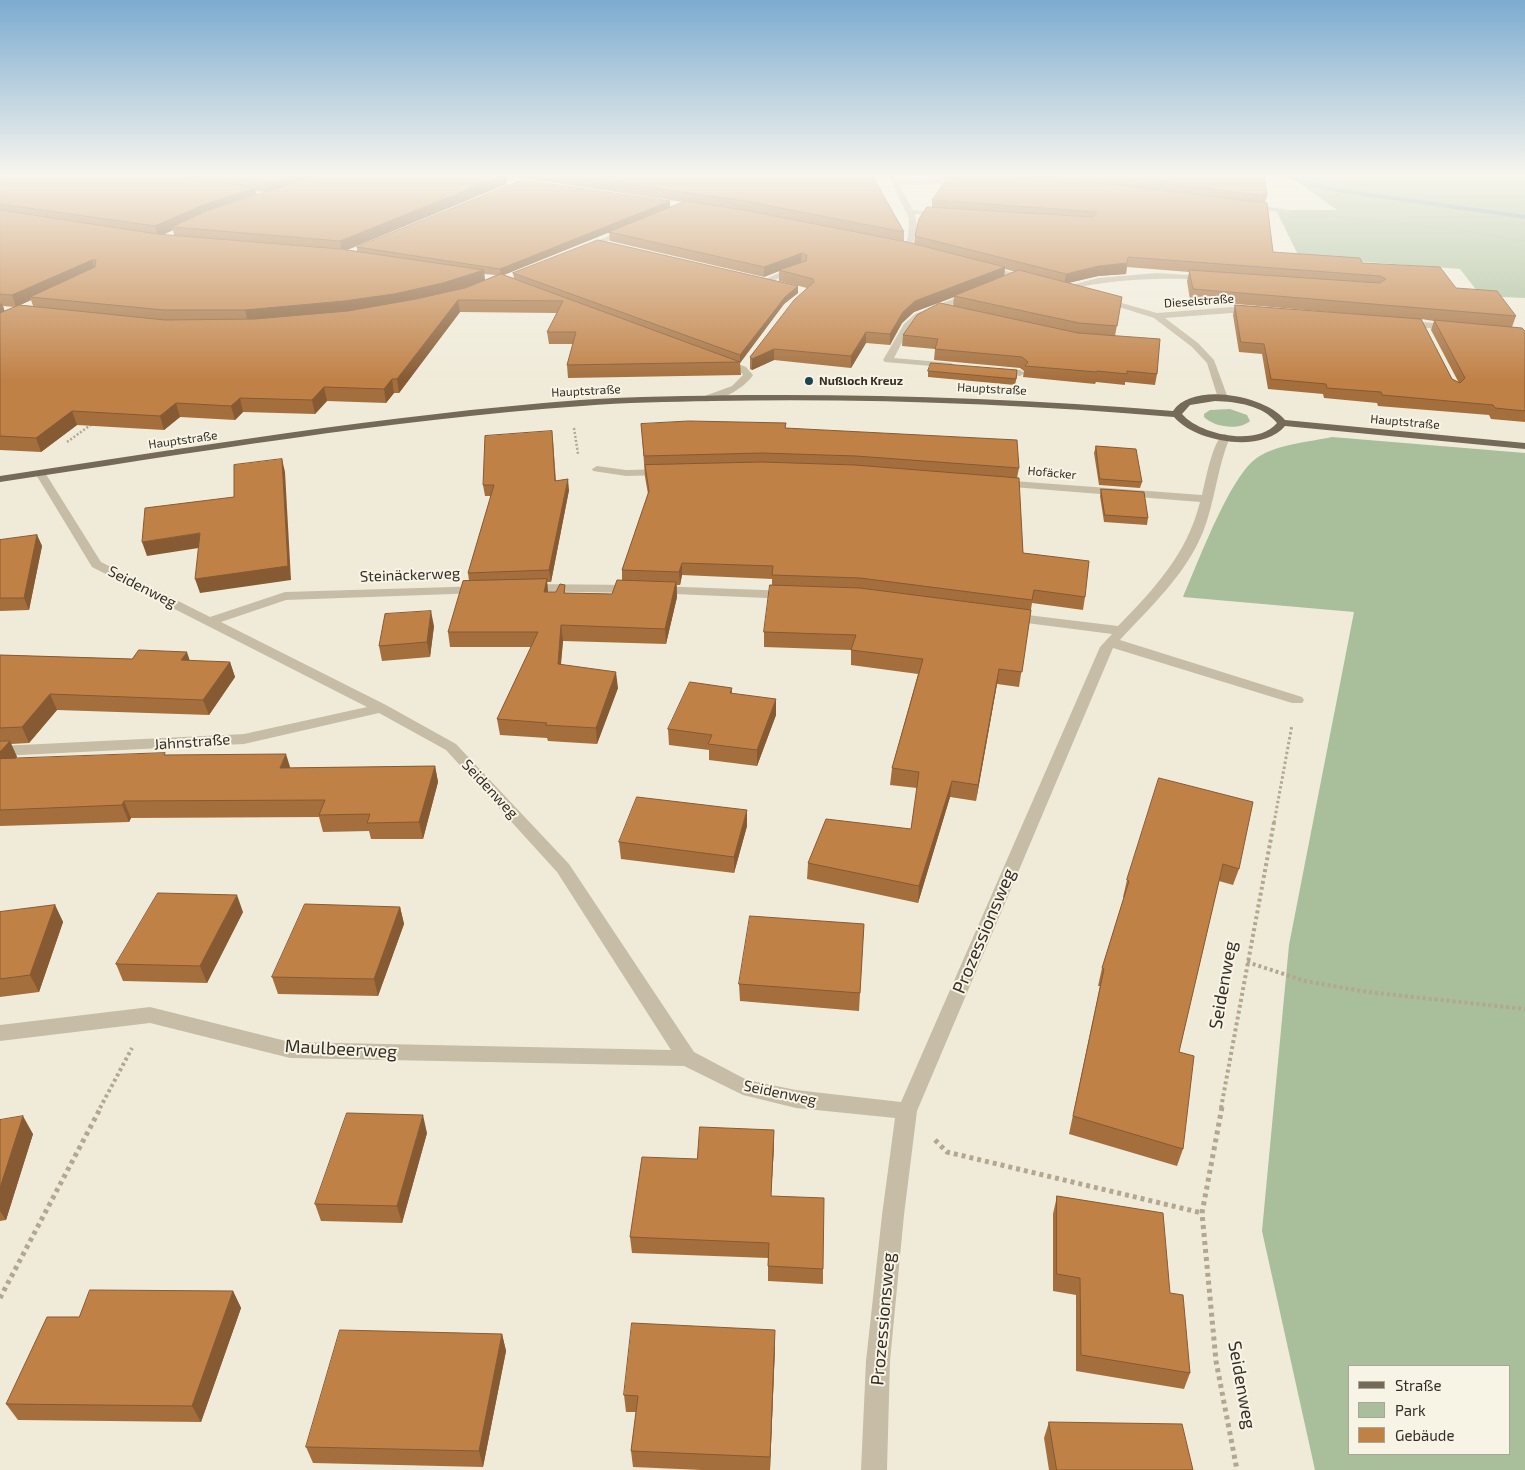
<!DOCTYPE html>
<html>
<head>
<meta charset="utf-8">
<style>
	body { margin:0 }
	#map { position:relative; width:1525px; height:1470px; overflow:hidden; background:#f0ebd9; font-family:"Exo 2",sans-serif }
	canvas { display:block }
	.legend { position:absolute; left:1348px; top:1365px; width:162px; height:90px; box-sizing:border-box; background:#f8f4e5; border:1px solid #aaa599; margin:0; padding:6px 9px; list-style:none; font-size:15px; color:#342e27 }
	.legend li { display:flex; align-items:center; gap:10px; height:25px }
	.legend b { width:25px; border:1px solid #aaa599 }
</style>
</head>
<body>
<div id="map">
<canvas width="1525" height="1470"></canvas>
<ul class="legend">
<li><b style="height:6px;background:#756958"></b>Straße</li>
<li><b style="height:14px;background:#a9be9a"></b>Park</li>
<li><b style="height:14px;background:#c08147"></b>Gebäude</li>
</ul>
</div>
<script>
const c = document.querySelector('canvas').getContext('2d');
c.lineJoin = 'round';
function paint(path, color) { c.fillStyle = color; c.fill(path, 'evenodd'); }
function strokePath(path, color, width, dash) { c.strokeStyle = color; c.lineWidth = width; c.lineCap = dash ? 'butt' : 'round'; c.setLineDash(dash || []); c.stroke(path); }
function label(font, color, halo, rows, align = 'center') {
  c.font = font + ' "Exo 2",sans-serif'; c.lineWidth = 4; c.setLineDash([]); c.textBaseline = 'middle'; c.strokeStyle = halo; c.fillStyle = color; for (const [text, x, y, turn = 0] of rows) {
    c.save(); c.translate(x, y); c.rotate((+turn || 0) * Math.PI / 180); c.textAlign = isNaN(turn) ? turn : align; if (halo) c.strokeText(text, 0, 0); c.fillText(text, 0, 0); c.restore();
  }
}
paint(new Path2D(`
	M 1288,175 L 1525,175 L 1525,298 L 1481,296 L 1460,269 L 1299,257 L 1276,210 L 1337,210 Z
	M 1230,409 L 1247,415 L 1250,421 C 1239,431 1214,427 1204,417 L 1204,414 L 1210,410 Z
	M 1332,437 L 1525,453 L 1525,1470 L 1315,1470 L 1262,1231 L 1289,945 L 1354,612 L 1183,597 C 1198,563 1230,475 1258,457 C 1279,444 1309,442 1332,437 ZM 1349,1366 L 1509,1366 L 1509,1454 L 1349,1454 Z`), '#a9be9a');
paint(new Path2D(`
	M 1281,175 L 1289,175 L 1307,182 L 1336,188 L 1525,215 L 1525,219 L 1336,192 L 1303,184 Z`), '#7a9dab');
strokePath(new Path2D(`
	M 1313,214 L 1452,229 L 1525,241`), '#b3a790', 1, [1, 1]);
strokePath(new Path2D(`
	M 574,428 L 578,454
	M 67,442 L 92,424`), '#b3a790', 2.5, [2, 2]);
strokePath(new Path2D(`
	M 1274,823 L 1292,725`), '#b3a790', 3, [2.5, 2.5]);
strokePath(new Path2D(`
	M 1247,962 L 1305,981 L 1367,992 L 1525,1009
	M 100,1108 L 132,1048
	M 1221,1108 L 1274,822`), '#b3a790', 4, [3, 3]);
strokePath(new Path2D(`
	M 1222,1107 L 1202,1213 L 1216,1361 L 1237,1470
	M 935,1140 L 947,1152 L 1202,1213
	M 0,1298 L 101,1107`), '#b3a790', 5, [4, 4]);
paint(new Path2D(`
	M 471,175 L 488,175 L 540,183 L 537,185 Z
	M 889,176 L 893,176 L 896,181 L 965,180 L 968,182 L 965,184 L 899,185 L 913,210 L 946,213 L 943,215 L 915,214 L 917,227 L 912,248 L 908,250 L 904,248 L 908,237 L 909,219 Z
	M 1249,204 L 1290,210 L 1293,212 L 1290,214 L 1247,207 Z
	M 626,228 L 633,230 L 586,251 L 579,249 Z
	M 795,266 L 802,268 L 770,282 L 763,280 Z
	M 984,266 L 1033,277 L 1034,279 L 1030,281 L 981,270 L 980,268 Z
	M 1157,273 L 1207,276 L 1211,278 L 1207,280 C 1157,277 1114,279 1065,290 L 1061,288 L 1098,278 Z
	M 968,293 L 975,295 L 921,318 L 911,325 L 894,358 L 951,363 L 956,366 L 954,368 L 885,362 L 883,360 L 904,324 L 915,314 Z
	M 1097,296 L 1157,313 L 1232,307 L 1255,310 L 1255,314 L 1252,315 L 1232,313 L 1165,318 L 1198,343 L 1214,360 L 1228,398 L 1226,400 L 1218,398 L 1207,363 L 1192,347 L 1154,318 L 1097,300 Z
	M 1405,321 L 1452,324 L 1456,327 L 1452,330 L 1402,326 L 1401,324 Z
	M 723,358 L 746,367 L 753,375 C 745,388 717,404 702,401 L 702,397 L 732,386 L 743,375 L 740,371 L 720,363 L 718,361 Z
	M 997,368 L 1020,370 L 1025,373 L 1020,376 L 994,373 L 992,371 Z
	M 1225,434 L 1230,437 C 1217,468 1215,502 1203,532 C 1185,576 1150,607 1120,640 L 1302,697 L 1304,700 L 1302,703 L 1292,703 L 1113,648 L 917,1111 L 904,1215 L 890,1361 L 887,1470 L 861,1470 L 866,1361 L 882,1215 L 895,1118 L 796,1108 L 743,1095 L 684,1066 L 290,1058 L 150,1023 L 0,1041 L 0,1025 L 150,1007 L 290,1042 L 671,1050 L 557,872 L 446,750 L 379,713 L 244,744 L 0,756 L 0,746 L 244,734 L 367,707 L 92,567 L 35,473 L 36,471 L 44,471 L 101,562 L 210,617 L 285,592 L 485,586 L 487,589 L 485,592 L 481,593 L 286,600 L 221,622 L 386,705 L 456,744 L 569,864 L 694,1052 L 747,1080 L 796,1090 L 901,1102 L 1100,647 L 1112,634 L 1011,621 L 1004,617 L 1011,613 L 1118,626 C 1155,588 1187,554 1200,502 L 1000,486 L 994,483 L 1000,480 L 1202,495 C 1205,483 1213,437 1225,434 Z
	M 597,466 L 626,470 L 665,469 L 670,472 L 665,475 L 626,476 L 593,471 L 592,469 Z
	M 527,584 L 634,585 L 640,589 L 634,593 L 523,591 L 521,588 L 523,585 Z
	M 657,586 L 789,591 L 795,595 L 789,599 L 652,593 L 651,590 Z`), '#c7bda6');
paint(new Path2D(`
	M 746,395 C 889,394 1031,399 1173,411 C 1193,381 1266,396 1285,420 L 1525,443 L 1525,449 L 1285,426 C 1262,454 1195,442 1174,417 C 1020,404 866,398 712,401 C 669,402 625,402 582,406 C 387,420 193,453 0,482 L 0,476 C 193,447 385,415 580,400 C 635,396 691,396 746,395 ZM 1215,401 C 1238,402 1262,405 1277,423 C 1257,447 1200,435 1182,414 L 1190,405 Z`), '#756958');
paint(new Path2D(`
	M 0,175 L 872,175 L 904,232 L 904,241 L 914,244 L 915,236 L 932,207 L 932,200 L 946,179 L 943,179 L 940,175 L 1264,175 L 1267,196 L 1265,203 L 1273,252 L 1362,263 L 1456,288 L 1516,316 L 1512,327 L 1525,331 L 1525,422 L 1491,419 L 1489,415 L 1378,406 L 1377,403 L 1324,398 L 1323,394 L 1268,389 L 1262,354 L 1239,352 L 1233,315 L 1235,305 L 1387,317 L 1190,300 L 1187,281 L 1189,272 L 1127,267 L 1126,274 L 1098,276 L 1068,283 L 1122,297 L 1115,336 L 1157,374 L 1155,385 L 1125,382 L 1125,385 L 1096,382 L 1095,384 L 1023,377 L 1024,371 L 1020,368 L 934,360 L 935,349 L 902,346 L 903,335 L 953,306 L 954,297 L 914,312 L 902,323 L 890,345 L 866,343 L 851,368 L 774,360 L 752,370 L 750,369 L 750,357 L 807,288 L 779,281 L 779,271 L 764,277 L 610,241 L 609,232 L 504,275 L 514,278 L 513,273 L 798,286 L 798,293 L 784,304 L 740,363 L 741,375 L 568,378 L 567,365 L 573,344 L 549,344 L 547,332 L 557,313 L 460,312 L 399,393 L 394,393 L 386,403 L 327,401 L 315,414 L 243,412 L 235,420 L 180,417 L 164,430 L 77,425 L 41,452 L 0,450 ZM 507,176 L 683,202 L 670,207 L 357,247 L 357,251 L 347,250 L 507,184 ZM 256,191 L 265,192 L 257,195 ZM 173,230 L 174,235 L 163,235 ZM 1005,269 L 1016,272 L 1004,276 ZM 484,274 L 496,275 L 485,280 ZM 31,300 L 33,306 L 20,305 ZM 3,306 L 14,307 L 4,311 ZM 1421,319 L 1434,321 L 1431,330 L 1459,383 L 1452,379 Z
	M 928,371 L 1017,376 L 1015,385 L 928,377 Z
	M 786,428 L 1019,468 L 1017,478 L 1023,553 L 1085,597 L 1083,610 L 1032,603 L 1019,687 L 997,684 L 976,801 L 950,797 L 918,903 L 807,879 L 808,863 L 911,829 L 917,788 L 890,785 L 892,768 L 918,674 L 851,665 L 851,650 L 764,647 L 764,632 L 772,585 L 772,579 L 682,575 L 680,585 L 677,585 L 677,597 L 666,644 L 563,641 L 561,665 L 618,688 L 597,744 L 548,741 L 547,738 L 500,735 L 497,719 L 531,647 L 450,647 L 448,632 L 469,581 L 468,573 L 491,496 L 485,496 L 483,485 L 553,441 L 556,481 L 569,490 L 551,582 L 547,582 L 548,592 L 556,592 L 565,585 L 565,593 L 612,594 L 622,580 L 622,570 L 648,494 L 645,477 L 642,435 Z
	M 1096,446 L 1142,482 L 1140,488 L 1099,485 L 1094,453 Z
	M 1101,489 L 1148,518 L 1147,525 L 1104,522 L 1100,496 Z
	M 37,535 L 42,546 L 29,610 L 0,611 L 0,540 Z
	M 434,626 L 430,657 L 382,661 L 379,646 Z
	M 0,655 L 230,662 L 235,677 L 209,715 L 57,710 L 29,743 L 11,744 L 17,757 L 15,759 L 166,755 L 290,768 L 435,766 L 438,782 L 423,839 L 371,839 L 369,831 L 323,832 L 319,817 L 131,818 L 129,822 L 0,826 Z
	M 732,688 L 732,693 L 776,715 L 757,766 L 709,760 L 709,750 L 669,745 L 668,729 Z
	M 1159,778 L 1239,869 L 1233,885 L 1219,881 L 1179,1052 L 1183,1149 L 1177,1166 L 1069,1134 L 1100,986 L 1098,986 L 1102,968 L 1124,897 L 1123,897 L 1127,880 Z
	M 747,826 L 734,873 L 621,859 L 619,842 Z
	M 55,905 L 63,922 L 39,992 L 0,997 L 0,912 Z
	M 400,907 L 404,924 L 378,996 L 278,994 L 272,977 Z
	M 243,912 L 207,983 L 123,981 L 116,964 Z
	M 864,924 L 859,1011 L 740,1001 L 739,984 Z
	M 0,1120 L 33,1134 L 6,1220 L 0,1221 Z
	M 427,1133 L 402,1223 L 321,1221 L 315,1204 Z
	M 774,1146 L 771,1196 L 823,1269 L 823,1284 L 768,1281 L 768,1258 L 632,1253 L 630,1237 L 697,1159 Z
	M 1057,1196 L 1170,1293 L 1190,1373 L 1184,1389 L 1076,1371 L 1076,1295 L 1053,1291 L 1053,1214 Z
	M 233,1291 L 241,1308 L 201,1422 L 18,1420 L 6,1404 L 79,1317 Z
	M 502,1334 L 506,1351 L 483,1467 L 313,1463 L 306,1447 Z
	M 775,1346 L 770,1470 L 702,1470 L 633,1467 L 631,1451 L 636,1412 L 626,1412 L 624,1395 Z
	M 1049,1422 L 1193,1470 L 1049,1470 L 1044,1438 Z`), '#a56f3d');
paint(new Path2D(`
	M 296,175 L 328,175 L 272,193 L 270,183 Z
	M 504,175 L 506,175 L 507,184 L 342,252 L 340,241 Z
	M 255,188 L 257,198 L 172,227 L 173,230 L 158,237 L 155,226 L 201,206 Z
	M 670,201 L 670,208 L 501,276 L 500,269 Z
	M 802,253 L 801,263 L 779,270 L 779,271 L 764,277 L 764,267 Z
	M 92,260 L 95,271 L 30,297 L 31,300 L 16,307 L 12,295 Z
	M 1127,263 L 1126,274 L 1098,276 L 1064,284 L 1066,274 L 1099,266 Z
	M 1005,267 L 1004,277 L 954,296 L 954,297 L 914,312 L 902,323 L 890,345 L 890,334 L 903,312 L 915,301 Z
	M 484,270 L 485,282 L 445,295 L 346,313 L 248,322 L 245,310 Z
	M 798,286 L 798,293 L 784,304 L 740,363 L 740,355 L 785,297 Z
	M 458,300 L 460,312 L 399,393 L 397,379 Z
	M 2,303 L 6,315 L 0,319 L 0,304 Z
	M 866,332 L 866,343 L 851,368 L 851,356 Z
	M 774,349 L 774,360 L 752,370 L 752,359 Z
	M 392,379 L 394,393 L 386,403 L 384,389 Z
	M 324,387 L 327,401 L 315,414 L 312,400 Z
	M 240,398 L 243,412 L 235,420 L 231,406 Z
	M 176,403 L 180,417 L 164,430 L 160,416 Z
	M 72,411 L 77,425 L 41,452 L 36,438 Z
	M 282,459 L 285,472 L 291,580 L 200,593 L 195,579 Z
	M 568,479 L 569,490 L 551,582 L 549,570 Z
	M 200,533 L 205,547 L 147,556 L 142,542 Z
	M 37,535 L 42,546 L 29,610 L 24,598 Z
	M 682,563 L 682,575 L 680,585 L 679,572 Z
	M 547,579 L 548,593 L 544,592 Z
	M 676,582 L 677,597 L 666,644 L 665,629 Z
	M 431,611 L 434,626 L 430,657 L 427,642 Z
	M 561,625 L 563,641 L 559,680 L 558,664 Z
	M 187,652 L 192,667 L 181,660 Z
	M 230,662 L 235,677 L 209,715 L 203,700 Z
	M 999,669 L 997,684 L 976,801 L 978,785 Z
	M 616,672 L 618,688 L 597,744 L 596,728 Z
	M 50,694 L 57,710 L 29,743 L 22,727 Z
	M 776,699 L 776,715 L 757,766 L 757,750 Z
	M 10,741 L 17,757 L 1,776 L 0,774 L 0,752 Z
	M 286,754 L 291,770 L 280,768 Z
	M 435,766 L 438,782 L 423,839 L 419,822 Z
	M 952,781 L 950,797 L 918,903 L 919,886 Z
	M 124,801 L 131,818 L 129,822 L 122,805 Z
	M 747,810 L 747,826 L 734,873 L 734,857 Z
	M 237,895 L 243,912 L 207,983 L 200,966 Z
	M 55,905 L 63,922 L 39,992 L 30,975 Z
	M 400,907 L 404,924 L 378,996 L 374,979 Z
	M 423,1115 L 427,1133 L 402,1223 L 397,1206 Z
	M 23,1116 L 33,1134 L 6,1220 L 0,1211 L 0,1188 Z
	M 774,1130 L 774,1146 L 770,1211 L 771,1196 Z
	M 233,1291 L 241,1308 L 201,1422 L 192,1406 Z
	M 775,1330 L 775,1346 L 770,1470 L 770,1457 Z
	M 502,1334 L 506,1351 L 483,1467 L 479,1451 Z`), '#865a32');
const building = new Path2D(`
	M 0,175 L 176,175 L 255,188 L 201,206 L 155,226 L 0,204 Z
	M 217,175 L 296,175 L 270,183 Z
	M 318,175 L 504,175 L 340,241 L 172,227 L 206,211 Z
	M 563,175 L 872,175 L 904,232 L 744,201 Z
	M 1104,175 L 1264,175 L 1267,196 Z
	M 1014,177 L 1084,181 L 1267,203 L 1273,252 L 1360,258 L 1362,263 L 1440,267 L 1456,288 L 1497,291 L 1516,316 L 1193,289 L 1189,270 L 1380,283 L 1386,279 L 1380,276 L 1128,257 L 1127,263 L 1099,266 L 1066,274 L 915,236 L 919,219 L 927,207 L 1093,217 L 1097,212 L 932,200 L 948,178 Z
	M 522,180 L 670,201 L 500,269 L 357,247 Z
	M 686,201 L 744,210 L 907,242 L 1005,267 L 915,301 L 903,312 L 890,334 L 866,332 L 851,356 L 774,349 L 752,359 L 750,357 L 794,300 L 814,282 L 813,279 L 779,270 L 806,261 L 807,255 L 802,253 L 764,267 L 609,232 Z
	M 0,210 L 157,234 L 340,249 L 484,270 L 443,283 L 394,294 L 344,301 L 245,310 L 164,310 L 30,297 L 95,267 L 96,260 L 92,260 L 12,295 L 0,294 Z
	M 598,240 L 798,286 L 785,297 L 740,355 L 513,273 Z
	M 1019,270 L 1122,297 L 1117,326 L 1079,323 L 954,296 Z
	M 501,274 L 740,362 L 567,365 L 576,332 L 547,332 L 563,301 L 458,300 L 397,379 L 392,379 L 384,389 L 324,387 L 312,400 L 240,398 L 231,406 L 176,403 L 160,416 L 72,411 L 36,438 L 0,436 L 0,313 L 19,305 L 165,320 L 255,319 L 348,311 L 416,299 L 465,288 Z
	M 940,303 L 1078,333 L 1160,339 L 1157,374 L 1127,371 L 1127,374 L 1097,371 L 1097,372 L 1025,366 L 1028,362 L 1022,357 L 935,349 L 938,339 L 903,335 L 917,315 Z
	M 1235,305 L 1421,319 L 1452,379 L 1460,383 L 1465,378 L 1434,320 L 1522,328 L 1525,331 L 1525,411 L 1495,408 L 1493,405 L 1382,395 L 1381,392 L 1327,388 L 1326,384 L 1271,379 L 1264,344 L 1241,342 Z
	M 931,363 L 1017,370 L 1016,379 L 928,371 Z
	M 689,421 L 786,423 L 785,428 L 1017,440 L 1019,468 L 856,456 L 762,453 L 644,456 L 641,424 Z
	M 552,431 L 555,481 L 568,479 L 549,570 L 468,573 L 494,485 L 483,485 L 485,436 Z
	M 1096,446 L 1136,449 L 1142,482 L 1100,479 Z
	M 282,459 L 288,566 L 195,579 L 200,533 L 142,542 L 145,508 L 234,497 L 234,465 Z
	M 762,462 L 855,465 L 1019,478 L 1023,553 L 1089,561 L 1085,597 L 1034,590 L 1032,600 L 860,578 L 772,575 L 773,566 L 682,563 L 679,572 L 622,570 L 649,491 L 645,465 Z
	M 1101,489 L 1144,492 L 1148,518 L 1105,515 Z
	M 37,535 L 24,598 L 0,598 L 0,540 Z
	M 547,579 L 544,592 L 556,592 L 560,584 L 565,585 L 564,593 L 612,594 L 617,580 L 676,582 L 665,629 L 561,625 L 558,664 L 616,672 L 596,728 L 545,725 L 547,723 L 497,719 L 538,632 L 448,632 L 463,581 Z
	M 770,585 L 860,588 L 1031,610 L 1022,672 L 999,669 L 978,785 L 952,781 L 919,886 L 808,863 L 826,819 L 911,829 L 919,772 L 892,768 L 923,659 L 851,650 L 856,635 L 764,632 Z
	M 431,611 L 427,642 L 379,646 L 385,614 Z
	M 139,650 L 187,652 L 181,660 L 230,662 L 203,700 L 50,694 L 22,727 L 0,728 L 0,655 L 132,659 Z
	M 690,682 L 732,688 L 730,693 L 776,699 L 757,750 L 708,744 L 712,735 L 668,729 Z
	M 0,741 L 10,741 L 0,752 Z
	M 165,753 L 164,755 L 286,754 L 280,768 L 435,766 L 419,822 L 367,823 L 370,814 L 319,815 L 325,800 L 124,801 L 122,805 L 0,810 L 0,759 Z
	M 1159,778 L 1253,802 L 1239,869 L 1223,864 L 1179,1052 L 1194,1056 L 1183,1149 L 1073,1116 L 1104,969 L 1102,968 L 1129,881 L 1127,880 Z
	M 637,797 L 747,810 L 734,857 L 619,842 Z
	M 158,893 L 237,895 L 200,966 L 116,964 Z
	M 305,904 L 400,907 L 374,979 L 272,977 Z
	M 55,905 L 30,975 L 0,979 L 0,912 Z
	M 750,916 L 864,924 L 860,993 L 739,984 Z
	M 347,1113 L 423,1115 L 397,1206 L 315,1204 Z
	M 23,1116 L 0,1188 L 0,1120 Z
	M 700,1127 L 774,1130 L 771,1196 L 824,1198 L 823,1269 L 768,1266 L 769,1243 L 630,1237 L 642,1157 L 697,1159 Z
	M 1057,1196 L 1163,1213 L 1170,1293 L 1183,1295 L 1190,1373 L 1081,1355 L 1080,1278 L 1057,1274 Z
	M 90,1290 L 233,1291 L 192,1406 L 6,1404 L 47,1317 L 79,1317 Z
	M 632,1323 L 775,1330 L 770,1457 L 631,1451 L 638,1396 L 624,1395 Z
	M 340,1330 L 502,1334 L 479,1451 L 306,1447 Z
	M 1049,1422 L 1182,1424 L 1193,1470 L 1057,1470 Z`);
paint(building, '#c08147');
strokePath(building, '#865a32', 1);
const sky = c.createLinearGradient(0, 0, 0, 381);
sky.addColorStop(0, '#7cabd0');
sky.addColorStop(0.46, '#f8f6ee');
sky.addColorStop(1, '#f8f6ee00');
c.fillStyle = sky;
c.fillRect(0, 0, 1525, 381);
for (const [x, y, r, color] of [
	[809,381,5,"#1e4353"]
]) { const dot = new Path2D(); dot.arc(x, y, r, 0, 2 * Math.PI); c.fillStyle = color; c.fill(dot); strokePath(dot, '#f8f4e5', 2); }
label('12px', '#342e27', '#f8f4e5', [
	["Dieselstraße",1199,301,-4],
	["Hauptstraße",992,389,3],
	["Hauptstraße",586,391,-3],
	["Hauptstraße",1405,422,5],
	["Hauptstraße",183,440,-8],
	["Hofäcker",1052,473,5]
]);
label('bold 12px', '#342e27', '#f8f4e5', [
	["Nußloch Kreuz",819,381]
], 'left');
label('15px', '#342e27', '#f8f4e5', [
	["Steinäckerweg",410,575,-2],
	["Seidenweg",142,587,27],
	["Jahnstraße",192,742,-4],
	["Seidenweg",490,789,47],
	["Seidenweg",780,1093,12]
]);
label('18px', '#342e27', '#f8f4e5', [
	["Prozessionsweg",984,931,-67],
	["Seidenweg",1223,985,-80],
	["Maulbeerweg",341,1049,3],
	["Prozessionsweg",883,1319,-85],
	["Seidenweg",1242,1385,80]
]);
</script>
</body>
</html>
